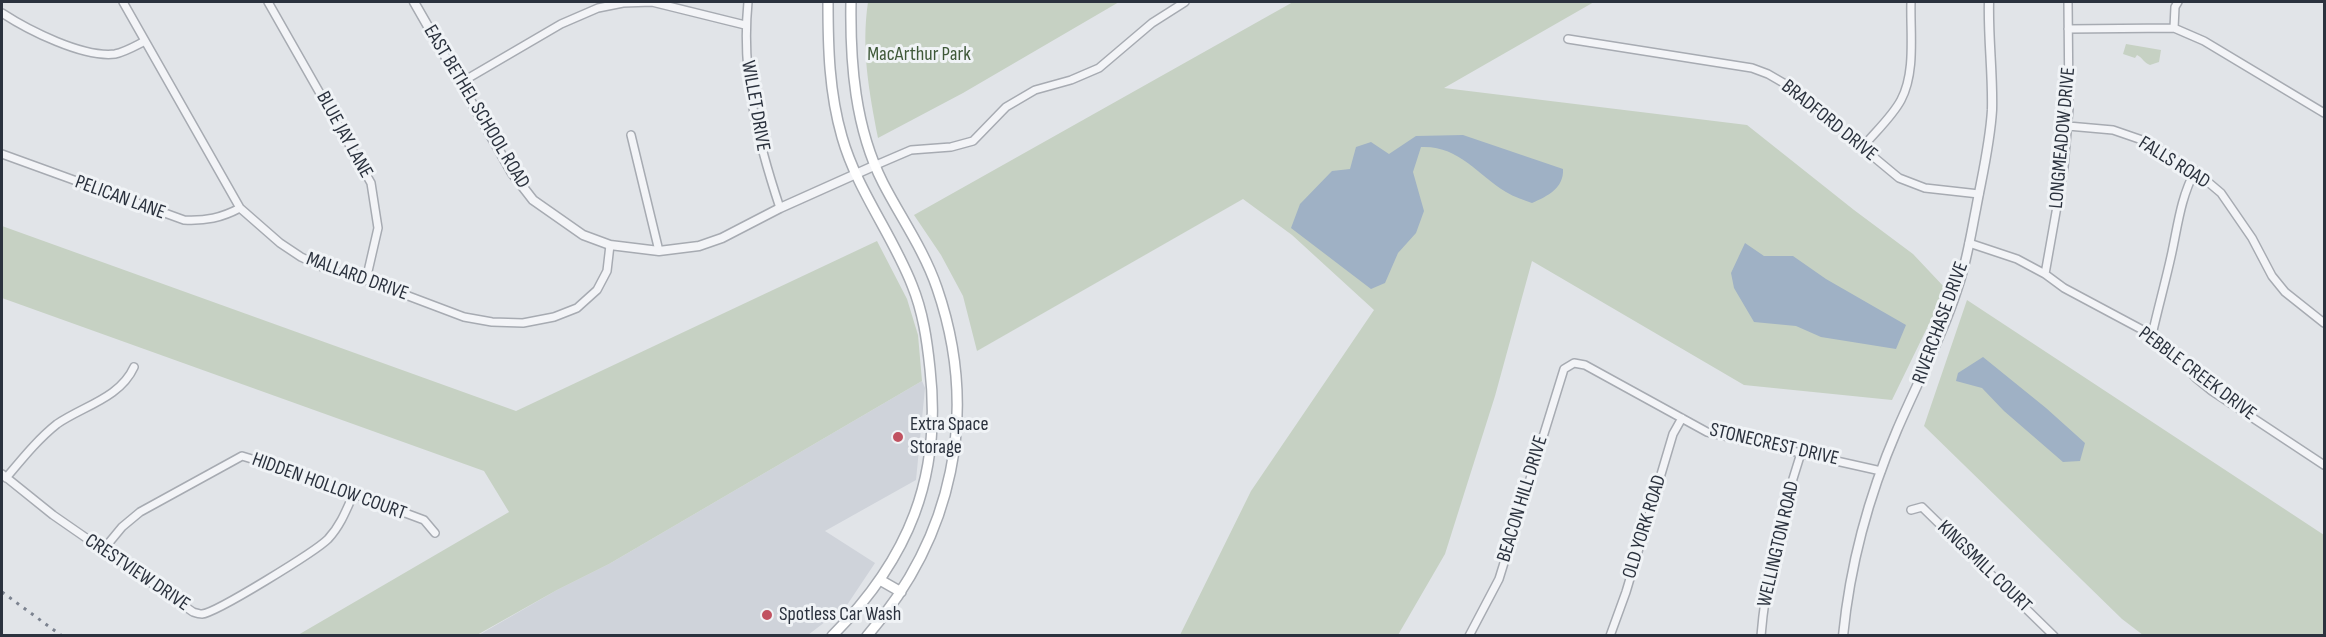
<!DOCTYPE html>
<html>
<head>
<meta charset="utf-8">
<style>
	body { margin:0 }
	#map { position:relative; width:2326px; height:637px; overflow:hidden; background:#e1e4e8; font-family:"Sofia Sans Condensed",sans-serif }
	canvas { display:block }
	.frame { position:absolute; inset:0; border:3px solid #2b323e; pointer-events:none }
</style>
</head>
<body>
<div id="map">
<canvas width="2326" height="637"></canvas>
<div class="frame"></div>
</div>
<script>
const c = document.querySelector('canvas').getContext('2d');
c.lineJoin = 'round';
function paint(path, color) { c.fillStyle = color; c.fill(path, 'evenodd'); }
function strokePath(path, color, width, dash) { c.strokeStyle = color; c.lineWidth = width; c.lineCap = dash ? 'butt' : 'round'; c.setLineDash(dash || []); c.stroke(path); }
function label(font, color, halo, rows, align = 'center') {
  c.font = font + ' "Sofia Sans Condensed",sans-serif'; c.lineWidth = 6; c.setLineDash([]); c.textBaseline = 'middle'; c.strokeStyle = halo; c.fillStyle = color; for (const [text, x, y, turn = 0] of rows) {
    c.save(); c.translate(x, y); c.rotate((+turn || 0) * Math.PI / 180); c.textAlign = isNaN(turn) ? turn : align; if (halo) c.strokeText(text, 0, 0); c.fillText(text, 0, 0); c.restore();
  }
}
paint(new Path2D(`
	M 922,381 L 925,388 L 916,480 L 825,531 L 875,563 L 847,605 L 808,635 L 477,636 L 557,590 L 609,564 Z`), '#cfd3da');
paint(new Path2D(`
	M 868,2 L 1119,2 L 963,93 L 878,138 C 869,91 861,49 868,2 Z
	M 1293,2 L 1594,2 L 1444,88 L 1747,125 L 1854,210 L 1913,254 L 1946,289 L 1892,400 L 1744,385 L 1532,261 L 1495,396 L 1445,554 L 1398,635 L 1180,635 L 1251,491 L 1374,310 L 1292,235 L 1243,199 L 977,351 L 963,296 L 941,255 L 914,215 Z
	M 2126,44 L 2161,50 L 2159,62 L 2150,65 C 2144,63 2143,58 2137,55 L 2135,58 L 2123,54 Z
	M 2,226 L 516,411 L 877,241 L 907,299 L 918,335 L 922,381 L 609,564 L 557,590 L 477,635 L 298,635 L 509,512 L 484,471 L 2,298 Z
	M 1967,300 L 2324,535 L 2324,635 L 2143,635 L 2122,619 L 1924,426 Z`), '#c6d1c3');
paint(new Path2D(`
	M 1463,135 L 1563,169 C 1564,188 1548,196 1532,203 C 1524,200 1514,197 1506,192 C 1477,174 1458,145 1421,147 L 1413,172 L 1424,211 L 1416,233 L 1398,253 L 1385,283 L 1371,289 L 1291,228 L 1300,204 L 1332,171 L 1350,169 L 1356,147 L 1371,142 L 1389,154 L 1416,136 Z
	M 1745,243 L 1764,256 L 1793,256 L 1826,279 L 1906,325 L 1896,349 L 1821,337 L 1796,326 L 1754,322 L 1734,288 L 1731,273 Z
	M 1983,357 L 2046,408 L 2085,443 L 2080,461 L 2063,462 L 2004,411 L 1982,388 L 1956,381 L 1958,373 Z`), '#9fb1c5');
const minor = new Path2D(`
	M 123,2 L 240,208 L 280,243 L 301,257 L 322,267 L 366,280 L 464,317 L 492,322 L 523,323 L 554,317 L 577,308 L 597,290 L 607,271 L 610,245
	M 268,2 L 371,183 L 378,228 L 366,280
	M 748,2 C 741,75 757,139 780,208
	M 2,13 C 28,30 83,58 115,54 C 125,52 135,46 145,41
	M 2174,28 L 2175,7 L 2178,2
	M 2068,29 L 2174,28 L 2204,41 L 2324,113
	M 1568,39 L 1752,68 L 1768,74 L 1787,85 L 1899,178 L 1925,188 L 1979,194
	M 460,83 L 561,24 L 598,8 L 623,3 L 652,2 L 745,25
	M 2068,126 L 2113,130 L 2145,141 L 2195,171 L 2221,193 L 2252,238 L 2272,276 L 2285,292 L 2324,323
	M 631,135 L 659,251
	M 1862,148 C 1874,133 1892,117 1901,100 C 1916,72 1910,32 1911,2
	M 2,154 L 184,220 C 206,221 221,218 240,208
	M 876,165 L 911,150 L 951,147 L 973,141 L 1006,107 L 1035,90 L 1071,80 L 1099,68 L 1152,23 L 1185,2
	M 1969,243 L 2017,259 L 2045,274 L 2064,288 L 2152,335 L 2167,347 L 2196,378 L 2212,391 L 2324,465
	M 2045,274 L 2064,167 L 2069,108 L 2068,2
	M 2152,335 C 2158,308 2166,280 2172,252 C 2178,224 2181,197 2195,171
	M 2,474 L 53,515 L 193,612 C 196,613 199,614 202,614 C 216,613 316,551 328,539 C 340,526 346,511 353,495
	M 6,478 C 22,459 38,439 57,424 C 83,406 120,398 134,367
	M 1911,510 L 1922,507 L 2054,636
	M 103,550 L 122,527 L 140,512 L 242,456 L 298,473 L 424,520 L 435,533
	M 1469,636 L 1499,579 L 1564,369 L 1574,363 L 1585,365 L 1707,432 L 1881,471
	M 1610,636 L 1626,592 L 1673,434 L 1682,418
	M 1761,636 C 1766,573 1782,512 1801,453`);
const tertiary = new Path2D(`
	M 414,2 L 512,173 L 533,200 L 583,235 L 610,245 L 659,251 L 699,246 L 722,238 L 780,208 L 876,165
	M 1843,636 C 1850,565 1869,495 1897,430 C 1918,381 1943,335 1959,284 C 1967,260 1971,234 1976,209 C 1982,176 1990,144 1992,110 C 1993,74 1988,38 1989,2`);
const secondary = new Path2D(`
	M 828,2 C 828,47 829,92 842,137 C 857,190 892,234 912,285 C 923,312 927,340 930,369 C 942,477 909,559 832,636
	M 851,2 C 850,63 855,128 883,183 C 901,218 924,250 937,288 C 980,413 953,537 867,636
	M 880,580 L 901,592`);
strokePath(minor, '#a7abb2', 10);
strokePath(tertiary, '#a7abb2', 11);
strokePath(secondary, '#a7abb2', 12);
strokePath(minor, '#f3f4f7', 7);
strokePath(tertiary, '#f3f4f7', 8);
strokePath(secondary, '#fff', 9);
strokePath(new Path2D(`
	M 2,592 L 62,636`), '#7c8390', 3, [3, 6]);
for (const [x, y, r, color] of [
	[898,437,6,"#c15261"],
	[767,615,6,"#c15261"]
]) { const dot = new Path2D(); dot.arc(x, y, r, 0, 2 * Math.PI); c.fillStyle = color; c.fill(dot); strokePath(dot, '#f0f3f6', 2); }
label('20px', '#3f5939', '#f0f3f6', [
	["MacArthur Park",919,55]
]);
label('20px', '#2b323e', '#f0f3f6', [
	["WILLET DRIVE",755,106,80],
	["EAST BETHEL SCHOOL ROAD",476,107,59],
	["BRADFORD DRIVE",1829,121,39],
	["BLUE JAY LANE",344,135,61],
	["LONGMEADOW DRIVE",2063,138,-85],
	["FALLS ROAD",2174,163,32],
	["PELICAN LANE",120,198,20],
	["MALLARD DRIVE",357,277,20],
	["RIVERCHASE DRIVE",1941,323,-70],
	["PEBBLE CREEK DRIVE",2197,374,37],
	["STONECREST DRIVE",1774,445,13],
	["HIDDEN HOLLOW COURT",329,487,20],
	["BEACON HILL DRIVE",1523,499,-73],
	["OLD YORK ROAD",1645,527,-73],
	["WELLINGTON ROAD",1779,544,-77],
	["KINGSMILL COURT",1984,567,44],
	["CRESTVIEW DRIVE",137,573,34]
]);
label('20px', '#2b323e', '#f0f3f6', [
	["Extra Space",910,425],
	["Storage",910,448],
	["Spotless Car Wash",779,615]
], 'left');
</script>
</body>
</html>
